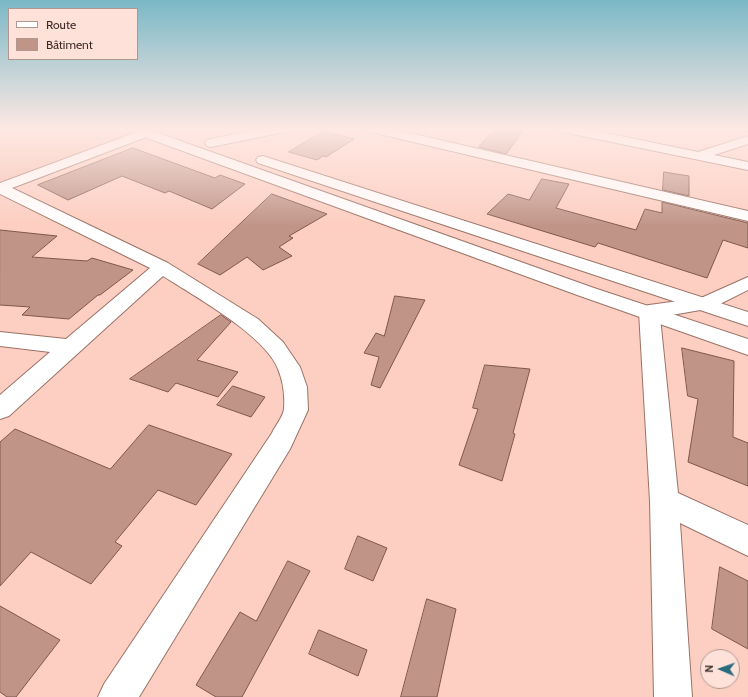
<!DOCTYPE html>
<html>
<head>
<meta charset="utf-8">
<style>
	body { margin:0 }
	#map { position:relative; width:748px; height:697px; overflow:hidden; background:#fdcfc2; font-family:Cabin,sans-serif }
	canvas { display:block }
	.legend { position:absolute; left:8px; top:8px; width:130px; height:52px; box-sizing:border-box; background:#fee1d9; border:1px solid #b09891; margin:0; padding:5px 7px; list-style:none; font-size:12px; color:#3c2b26 }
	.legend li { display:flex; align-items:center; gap:8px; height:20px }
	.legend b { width:20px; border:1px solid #b09891 }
	.north { position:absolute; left:700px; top:649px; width:40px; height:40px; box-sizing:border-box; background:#fee1d9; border:1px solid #b09891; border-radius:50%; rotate:272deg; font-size:11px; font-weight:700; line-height:16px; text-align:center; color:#3c2b26 }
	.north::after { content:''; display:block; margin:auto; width:14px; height:18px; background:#286c7d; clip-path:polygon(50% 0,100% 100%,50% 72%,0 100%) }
</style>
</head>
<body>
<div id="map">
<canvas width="748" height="697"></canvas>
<ul class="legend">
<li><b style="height:5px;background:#fff"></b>Route</li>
<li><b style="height:11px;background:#c09588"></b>Bâtiment</li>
</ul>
<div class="north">N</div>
</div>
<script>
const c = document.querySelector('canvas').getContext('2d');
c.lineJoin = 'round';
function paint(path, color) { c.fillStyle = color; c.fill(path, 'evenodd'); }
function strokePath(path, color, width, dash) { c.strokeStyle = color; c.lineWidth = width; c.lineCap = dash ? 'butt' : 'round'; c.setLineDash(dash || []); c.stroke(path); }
paint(new Path2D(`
	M 0,128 L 115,128 L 134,135 L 0,183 Z`), '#f5c1b1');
const building = new Path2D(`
	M 496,128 L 525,128 L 506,154 L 479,147 Z
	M 324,131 L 354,139 L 326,157 L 323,156 L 317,160 L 289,152 Z
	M 133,148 L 215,178 L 220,175 L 245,184 L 212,209 L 169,191 L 165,193 L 122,176 L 68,200 L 38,185 Z
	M 664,172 L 689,176 L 689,196 L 663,190 Z
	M 542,179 L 569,184 L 556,208 L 636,230 L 645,209 L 662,213 L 662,202 L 748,223 L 748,248 L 723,240 L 707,278 L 598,243 L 595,247 L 487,214 L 508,194 L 529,200 Z
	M 272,194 L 327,214 L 289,236 L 293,238 L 279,247 L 292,256 L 263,270 L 247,257 L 220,275 L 198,264 Z
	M 0,230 L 57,236 L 32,257 L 87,261 L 92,258 L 133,270 L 100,295 L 98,295 L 69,319 L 22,315 L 30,307 L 0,305 Z
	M 395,296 L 425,300 L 380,388 L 371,385 L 379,357 L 364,353 L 376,333 L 384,336 Z
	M 221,315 L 231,322 L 197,360 L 238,372 L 218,397 L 176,383 L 168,392 L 130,379 Z
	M 682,348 L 734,361 L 733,437 L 748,443 L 748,486 L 688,462 L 698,399 L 688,396 Z
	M 485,365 L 530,369 L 513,433 L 515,434 L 502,481 L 459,465 L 478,409 L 473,408 Z
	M 233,386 L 265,397 L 251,417 L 217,405 Z
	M 149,425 L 232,454 L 196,505 L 158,490 L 115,542 L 122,546 L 91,584 L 31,552 L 0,586 L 0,442 L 15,429 L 110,469 Z
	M 358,536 L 387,548 L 373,581 L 345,569 Z
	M 288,561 L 310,571 L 242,697 L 216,697 L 196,685 L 240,612 L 256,621 Z
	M 720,567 L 748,581 L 748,649 L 712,629 Z
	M 427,599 L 456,609 L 437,697 L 401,697 Z
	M 0,606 L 60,640 L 16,697 L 7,697 L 0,692 Z
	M 319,630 L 367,650 L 358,676 L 309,654 Z`);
paint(building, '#c09588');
strokePath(building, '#7f584c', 1);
const street = new Path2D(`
	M 265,128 L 290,128 L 288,131 L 284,132 L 211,147 L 207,146 L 205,143 L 207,140 L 211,139 Z
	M 365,128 L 388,128 L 748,211 L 748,221 L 371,132 L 367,131 Z
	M 557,128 L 582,128 L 698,152 L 748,136 L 748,144 L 714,155 L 748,162 L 748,170 L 563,132 L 559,131 Z
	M 145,129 L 149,130 L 151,133 L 149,136 L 12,188 L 168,263 L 258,319 L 283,342 L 300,367 L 307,387 L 308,410 L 290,449 L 139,697 L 98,697 L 104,684 L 272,433 C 275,426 283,417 284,409 C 285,396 283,381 278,369 C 265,335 194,296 163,276 L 9,416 L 0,419 L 0,395 L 50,352 L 0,346 L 0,332 L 66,339 L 150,268 L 0,194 L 0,183 Z
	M 748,277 L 748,290 L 712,308 L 660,317 L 678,493 L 748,525 L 748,556 L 680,523 L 692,697 L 654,697 L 650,501 L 639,312 L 642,307 L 649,305 L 701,298 Z`);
const secondary = new Path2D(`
	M 126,128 L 144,128 L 594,288 L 748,339 L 748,355 L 580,296 L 128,131 Z
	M 263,156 L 748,312 L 748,326 L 258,163 L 256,160 L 258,157 Z`);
strokePath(street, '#9b7266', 2);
strokePath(secondary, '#9b7266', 2);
paint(street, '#fff');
paint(secondary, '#fff');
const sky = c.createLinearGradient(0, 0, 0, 226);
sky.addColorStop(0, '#7bb8c6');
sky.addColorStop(0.57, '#fee9e4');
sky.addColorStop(1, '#fee9e400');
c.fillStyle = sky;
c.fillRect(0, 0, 748, 226);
</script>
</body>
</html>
